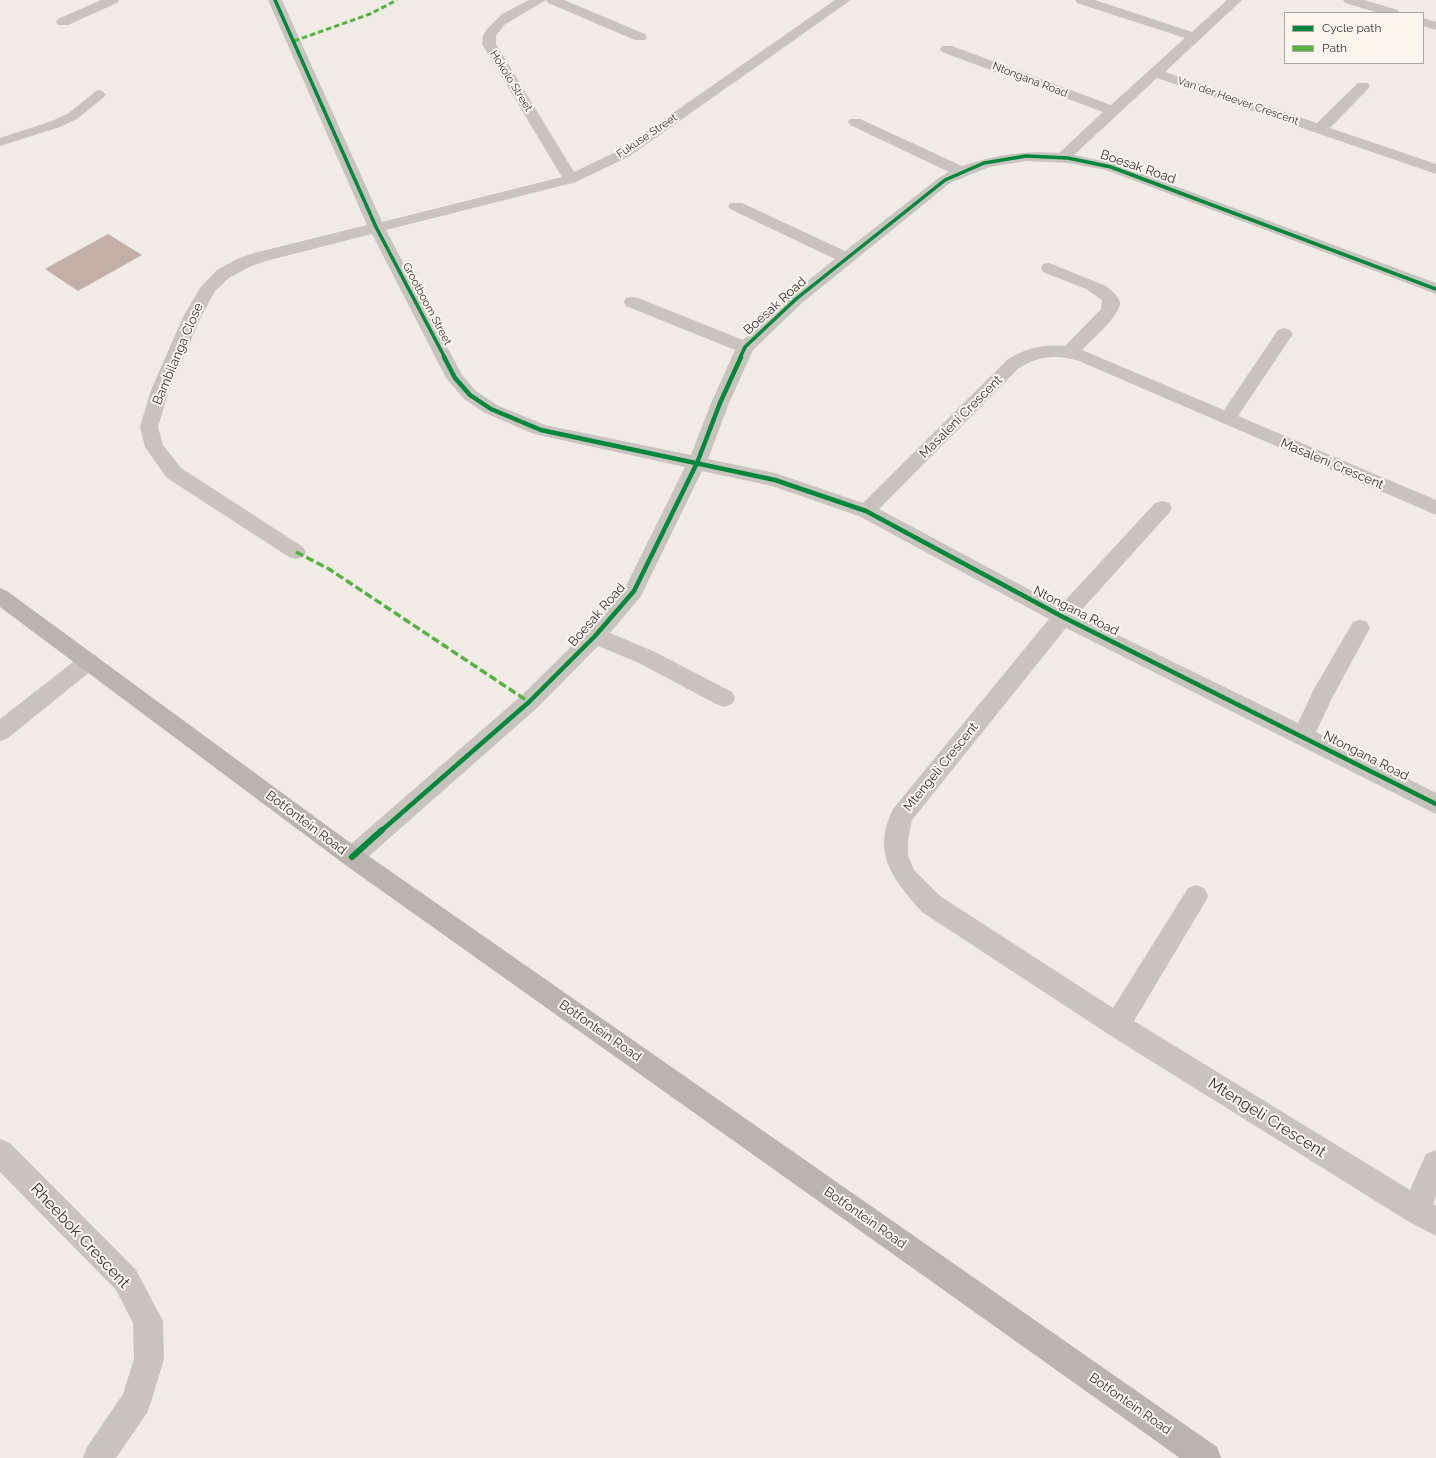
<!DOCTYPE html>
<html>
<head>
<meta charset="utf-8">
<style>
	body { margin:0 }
	#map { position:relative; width:1436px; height:1458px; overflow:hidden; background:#f0ebe5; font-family:Raleway,sans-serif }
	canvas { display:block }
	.legend { position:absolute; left:1284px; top:12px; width:140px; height:52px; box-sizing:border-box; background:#fbf5ee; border:1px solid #aea6a0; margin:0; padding:5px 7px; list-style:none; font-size:12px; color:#3b302b }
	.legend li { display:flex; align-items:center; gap:8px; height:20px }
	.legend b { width:20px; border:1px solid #aea6a0 }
</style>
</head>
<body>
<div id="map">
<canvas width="1436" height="1458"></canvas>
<ul class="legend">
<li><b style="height:5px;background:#00873e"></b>Cycle path</li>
<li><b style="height:5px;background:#57b246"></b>Path</li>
</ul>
</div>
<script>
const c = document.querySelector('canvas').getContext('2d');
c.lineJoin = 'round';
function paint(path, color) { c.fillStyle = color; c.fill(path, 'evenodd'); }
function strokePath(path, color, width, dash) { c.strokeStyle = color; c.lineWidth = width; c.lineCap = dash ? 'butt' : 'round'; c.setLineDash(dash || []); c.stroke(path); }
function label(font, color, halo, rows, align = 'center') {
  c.font = font + ' Raleway,sans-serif'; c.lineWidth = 4; c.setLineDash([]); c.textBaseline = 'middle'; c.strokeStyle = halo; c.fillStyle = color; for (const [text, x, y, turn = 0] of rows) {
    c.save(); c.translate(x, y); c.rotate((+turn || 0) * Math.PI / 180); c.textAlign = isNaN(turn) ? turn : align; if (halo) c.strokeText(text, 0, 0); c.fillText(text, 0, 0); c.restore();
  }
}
paint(new Path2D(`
	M 108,234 L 142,255 L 78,291 L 45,269 Z`), '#c3afa7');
paint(new Path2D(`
	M 100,90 L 106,94 L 104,97 L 77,119 L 60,127 L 0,146 L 0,138 L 52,121 L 69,113 L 96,91 Z`), '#c9c3be');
paint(new Path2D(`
	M 101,0 L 119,0 L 117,3 L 68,25 L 58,25 L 56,22 L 58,19 Z
	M 268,0 L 282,0 L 382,222 L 562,177 L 482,44 L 483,36 L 487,29 L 502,14 L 529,0 L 546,0 L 504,25 L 496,36 L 496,44 L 574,172 L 620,150 L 835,0 L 851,0 L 630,156 L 576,182 L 386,230 L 462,375 L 476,391 L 497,405 L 545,425 L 691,455 L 711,403 L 735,350 L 626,306 L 624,302 L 626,298 L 632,297 L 638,298 L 743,340 L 790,295 L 835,259 L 730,209 L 728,206 L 730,203 L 742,203 L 845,251 L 940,177 L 949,172 L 850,125 L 848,122 L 850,119 L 860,119 L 962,166 C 994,155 1025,150 1059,153 L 1103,112 L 942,52 L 940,49 L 942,46 L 952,46 L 1111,105 L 1185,38 L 1077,3 L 1075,0 L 1095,0 L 1192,32 L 1227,0 L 1242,0 L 1165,72 L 1317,123 L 1358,83 L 1368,83 L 1370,86 L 1368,89 L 1330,128 L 1436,164 L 1436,174 L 1157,78 L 1074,155 L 1116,164 L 1436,283 L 1436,294 L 1106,170 L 1068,163 L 1026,161 L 989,167 L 950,183 L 802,303 L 753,350 L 729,403 L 708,459 L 775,473 L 863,503 L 1007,360 C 1025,348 1044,344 1065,346 L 1101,309 L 1102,300 L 1086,289 L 1043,272 L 1041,268 L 1043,264 L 1049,263 L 1106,286 C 1111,290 1119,296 1120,303 C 1120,315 1091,341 1082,350 L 1224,410 L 1278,330 L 1284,328 L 1290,330 L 1293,334 L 1238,416 L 1436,500 L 1436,515 L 1079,361 C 1057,354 1038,356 1019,368 L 879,509 L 1060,606 L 1155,503 L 1162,501 L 1169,503 L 1172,508 L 1169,513 L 1077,615 L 1298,723 L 1314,689 L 1353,622 L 1360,620 L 1367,622 L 1370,628 L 1332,698 L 1316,732 L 1436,793 L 1436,814 L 1066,628 L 912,820 L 908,840 L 908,856 L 914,870 L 940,896 L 1113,1008 L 1188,888 L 1196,885 L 1204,888 L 1208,896 L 1204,904 L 1134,1021 L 1410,1190 L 1426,1154 L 1436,1150 L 1436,1196 L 1433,1204 L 1436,1206 L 1436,1236 L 1406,1220 L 1108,1034 L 922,912 C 893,879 871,854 893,809 L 1049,619 L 859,516 L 772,486 L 702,471 L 641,596 L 610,633 L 653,651 L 732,692 L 735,698 L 732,704 L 724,707 L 716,704 L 639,663 L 598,646 L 537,708 L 360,864 L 352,867 L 344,864 L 340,857 L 344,850 L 521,696 L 588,630 L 626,586 L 685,467 L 534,434 L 485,413 L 464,399 L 446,378 L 372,234 L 266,261 L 249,267 L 229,278 L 215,291 L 201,317 L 169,390 L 158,427 L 163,445 L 181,468 L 303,547 L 306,552 L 303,557 L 296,559 L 289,557 L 167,478 L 145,447 L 140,427 L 151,390 L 183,317 L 200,288 L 217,270 L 237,259 L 254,253 L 367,225 Z
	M 546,0 L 564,0 L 645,34 L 647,37 L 645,40 L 635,40 L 548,3 Z
	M 1343,0 L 1364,0 L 1398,10 L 1400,13 L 1379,13 L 1345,3 Z
	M 1423,18 L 1436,22 L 1436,30 L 1423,26 Z
	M 89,653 L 96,655 L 100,661 L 96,667 L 8,738 L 0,741 L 0,719 L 82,655 Z
	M 0,1139 L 10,1143 L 136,1270 L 163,1321 L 164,1359 L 151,1402 L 147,1413 L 116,1458 L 83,1458 L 87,1447 L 123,1394 L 134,1359 L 133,1323 L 116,1290 L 0,1172 Z`), '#c9c3be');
paint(new Path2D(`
	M 0,588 L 7,591 L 360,850 L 1217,1447 L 1221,1458 L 1180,1458 L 344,864 L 0,607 Z`), '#bab3ae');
strokePath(new Path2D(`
	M 294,41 L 370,14 L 397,0`), '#57b246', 3, [5.5, 3]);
strokePath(new Path2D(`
	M 296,552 L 329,569 L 529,702`), '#57b246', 3.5, [8, 3.5]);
strokePath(new Path2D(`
	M 275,0 L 376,227 L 445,358
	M 740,358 L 745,347 L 796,299 L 945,180 L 984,163 L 1026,156 L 1068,158 L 1111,167 L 1436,289`), '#00873e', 3.5);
strokePath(new Path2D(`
	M 444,357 L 455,378 L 470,395 L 491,409 L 541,430 L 775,480 L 866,511 L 1063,617 L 1436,804
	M 381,831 L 529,702 L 595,636 L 634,591 L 697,463 L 720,403 L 741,357`), '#00873e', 4.5);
strokePath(new Path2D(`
	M 352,857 L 382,830`), '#00873e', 6);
label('11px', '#3b302b', '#fbf5ee', [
	["Ntongana Road",1030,80,21],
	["Hokolo Street",511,81,58],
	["Van der Heever Crescent",1238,101,19],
	["Fukuse Street",647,136,-34],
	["Grootboom Street",427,304,62]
]);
label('13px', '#3b302b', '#fbf5ee', [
	["Boesak Road",1138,167,19],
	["Boesak Road",775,306,-42],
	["Bambilanga Close",178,354,-67],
	["Masaleni Crescent",961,417,-45],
	["Masaleni Crescent",1332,464,23],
	["Ntongana Road",1076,611,27],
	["Boesak Road",597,615,-49],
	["Ntongana Road",1366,756,27],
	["Mtengeli Crescent",941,767,-51],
	["Botfontein Road",306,823,37],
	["Botfontein Road",600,1031,35],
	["Botfontein Road",865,1218,35],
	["Botfontein Road",1130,1404,35]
]);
label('16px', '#3b302b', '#fbf5ee', [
	["Mtengeli Crescent",1267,1118,32],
	["Rheebok Crescent",80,1236,47]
]);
</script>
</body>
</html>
